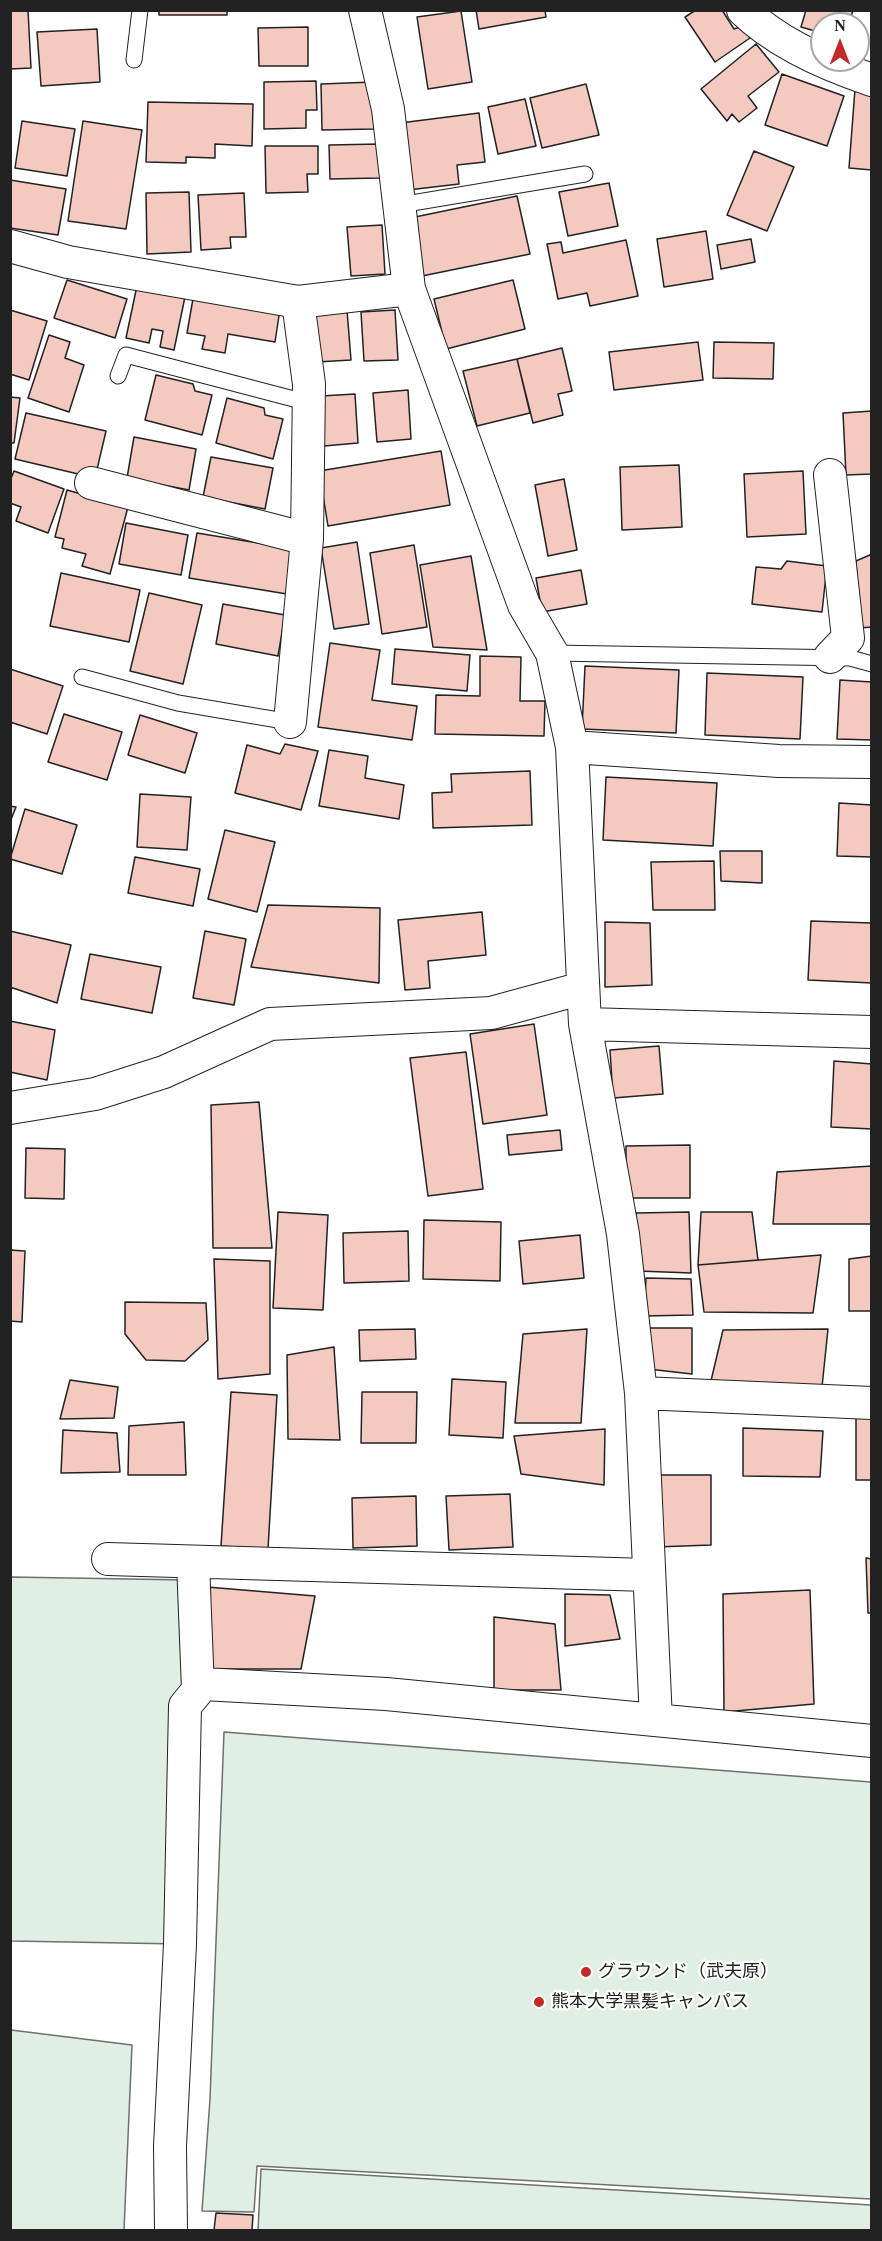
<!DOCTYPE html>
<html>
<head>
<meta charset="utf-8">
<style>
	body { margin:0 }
	#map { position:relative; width:882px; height:2241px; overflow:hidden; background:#fff; font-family:"Times New Roman",serif }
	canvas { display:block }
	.frame { position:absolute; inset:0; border:12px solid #222; pointer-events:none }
	.north { position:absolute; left:810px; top:12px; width:60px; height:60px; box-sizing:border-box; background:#fff; border:2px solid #a7a7a7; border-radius:50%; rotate:0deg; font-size:16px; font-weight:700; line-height:24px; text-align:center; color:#222 }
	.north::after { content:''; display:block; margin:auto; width:21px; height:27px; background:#c62828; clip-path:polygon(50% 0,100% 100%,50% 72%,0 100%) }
</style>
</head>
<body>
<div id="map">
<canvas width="882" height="2241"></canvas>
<div class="frame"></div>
<div class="north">N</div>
</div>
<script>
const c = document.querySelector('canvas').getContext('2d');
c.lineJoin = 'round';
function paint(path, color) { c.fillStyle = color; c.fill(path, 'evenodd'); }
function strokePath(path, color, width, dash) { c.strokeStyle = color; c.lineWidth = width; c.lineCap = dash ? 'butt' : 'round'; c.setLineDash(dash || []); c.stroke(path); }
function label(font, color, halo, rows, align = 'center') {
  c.font = font + ' "Times New Roman","Noto Sans JP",serif'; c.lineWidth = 4.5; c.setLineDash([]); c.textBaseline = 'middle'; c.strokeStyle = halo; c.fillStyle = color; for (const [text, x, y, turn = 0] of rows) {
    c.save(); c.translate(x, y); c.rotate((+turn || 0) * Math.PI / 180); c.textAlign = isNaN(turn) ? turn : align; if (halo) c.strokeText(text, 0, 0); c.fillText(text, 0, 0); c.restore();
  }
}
const green = new Path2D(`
	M 11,1577 L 188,1580 L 180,1944 L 11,1941 Z
	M 224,1732 L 871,1782 L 871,2199 L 257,2166 L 254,2212 L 202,2211 L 210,2099 Z
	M 11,2030 L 132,2045 L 124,2230 L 11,2230 Z
	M 261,2169 L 871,2205 L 871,2230 L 258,2230 Z`);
paint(green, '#e0efe3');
strokePath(green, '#6f6f6f', 1.5);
const building = new Path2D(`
	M 10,10 L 28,10 L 31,68 L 10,69 Z
	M 159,10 L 227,10 L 227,15 L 159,15 Z
	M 476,10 L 545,10 L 546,17 L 479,29 Z
	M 696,10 L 722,10 L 734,29 L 743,26 L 750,38 L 715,62 L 685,17 Z
	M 806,10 L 853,10 L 849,24 L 822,24 L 822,33 L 801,27 Z
	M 461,11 L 472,82 L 428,89 L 417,17 Z
	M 308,27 L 308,66 L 259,66 L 258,28 Z
	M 97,29 L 100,82 L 41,86 L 37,32 Z
	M 756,44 L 779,72 L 748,96 L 757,108 L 739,122 L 732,114 L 727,121 L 701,89 Z
	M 782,74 L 844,96 L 827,146 L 765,125 Z
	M 316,81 L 317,110 L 306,110 L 306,128 L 264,129 L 264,82 Z
	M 373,82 L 374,129 L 322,130 L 321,84 Z
	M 586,84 L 599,135 L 542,148 L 530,98 Z
	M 855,89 L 872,91 L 872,170 L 849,168 Z
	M 525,99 L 536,146 L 498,154 L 488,107 Z
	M 148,102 L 253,104 L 252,146 L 215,144 L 215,158 L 186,157 L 186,163 L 146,162 Z
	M 479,113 L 485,162 L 457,165 L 459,184 L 408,190 L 400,123 Z
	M 22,121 L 75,129 L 67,176 L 15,168 Z
	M 83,121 L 142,130 L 126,229 L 68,221 Z
	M 379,144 L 380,178 L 330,179 L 329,145 Z
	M 265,146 L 318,146 L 318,174 L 307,174 L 308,192 L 266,193 Z
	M 754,151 L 794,167 L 767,231 L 727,215 Z
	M 10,180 L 66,189 L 58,235 L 10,228 Z
	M 609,183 L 618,226 L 568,236 L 559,192 Z
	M 189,192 L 191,252 L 147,254 L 146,193 Z
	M 244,193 L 246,237 L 230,237 L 231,248 L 201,250 L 198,195 Z
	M 517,196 L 530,254 L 422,276 L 410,218 Z
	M 382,225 L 385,274 L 351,276 L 347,227 Z
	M 706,231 L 713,279 L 664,287 L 657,239 Z
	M 751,239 L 755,262 L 721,269 L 717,245 Z
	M 626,240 L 638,296 L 590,306 L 587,293 L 558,299 L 547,244 L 561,242 L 563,253 Z
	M 67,280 L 127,299 L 115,338 L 54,318 Z
	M 513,280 L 525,329 L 446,349 L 434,299 Z
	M 138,281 L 186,292 L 174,350 L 160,347 L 163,331 L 152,329 L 149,343 L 126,338 Z
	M 194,293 L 280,309 L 275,342 L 228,334 L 225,353 L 202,349 L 205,336 L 187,333 Z
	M 10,310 L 47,321 L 29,380 L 10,374 Z
	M 347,310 L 351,360 L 317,362 L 313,313 Z
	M 395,310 L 398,360 L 364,361 L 361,312 Z
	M 49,335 L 70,342 L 65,358 L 84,365 L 69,412 L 28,398 Z
	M 698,342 L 703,380 L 614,390 L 609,352 Z
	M 714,342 L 774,343 L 773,379 L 713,378 Z
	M 562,348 L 572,391 L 558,394 L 563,415 L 533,423 L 517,359 Z
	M 517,359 L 530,413 L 477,426 L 463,371 Z
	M 156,375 L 193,384 L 195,391 L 212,395 L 202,435 L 145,420 Z
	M 408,390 L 411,439 L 377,442 L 373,393 Z
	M 355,394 L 358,443 L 324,446 L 321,396 Z
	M 10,397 L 20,398 L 14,443 L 10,443 Z
	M 227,398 L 264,408 L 265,415 L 283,419 L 273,459 L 216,443 Z
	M 872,411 L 872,474 L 846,475 L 843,413 Z
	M 26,413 L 106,431 L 95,478 L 15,459 Z
	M 134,437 L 196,449 L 189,490 L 127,478 Z
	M 441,451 L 450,505 L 328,526 L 319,471 Z
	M 211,457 L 273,468 L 265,509 L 203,497 Z
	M 679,465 L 682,527 L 622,530 L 620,467 Z
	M 14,471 L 64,489 L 48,533 L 16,521 L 21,507 L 10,503 L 10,481 Z
	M 803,471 L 806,534 L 747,537 L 744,474 Z
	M 564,479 L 577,550 L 548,556 L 535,485 Z
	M 67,490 L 128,507 L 110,574 L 82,566 L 86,554 L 62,548 L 64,539 L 55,537 Z
	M 126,523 L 188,535 L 181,575 L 119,564 Z
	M 197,533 L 295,549 L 287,594 L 189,578 Z
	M 357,542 L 369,624 L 334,629 L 321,548 Z
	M 414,545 L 427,627 L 382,634 L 370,553 Z
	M 872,554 L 872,627 L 860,628 L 856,561 Z
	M 471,556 L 487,650 L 433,647 L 420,565 Z
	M 787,561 L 827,566 L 822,612 L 752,604 L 756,567 L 781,569 Z
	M 581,570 L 587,604 L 542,612 L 536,578 Z
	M 61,573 L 140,590 L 129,642 L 50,626 Z
	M 149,593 L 202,605 L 183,684 L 130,671 Z
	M 223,604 L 285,615 L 278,656 L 216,644 Z
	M 330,643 L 380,650 L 372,700 L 417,706 L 412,740 L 318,727 Z
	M 395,649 L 470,655 L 467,691 L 392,684 Z
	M 480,656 L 521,657 L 520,701 L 545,701 L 544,736 L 435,734 L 436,695 L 480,696 Z
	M 585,666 L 679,670 L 676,733 L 582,729 Z
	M 10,669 L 63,686 L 47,734 L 10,722 Z
	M 707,673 L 803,677 L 800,739 L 705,735 Z
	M 840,680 L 872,682 L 872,740 L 837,739 Z
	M 64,714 L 122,732 L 107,780 L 48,762 Z
	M 140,715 L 197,733 L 185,773 L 128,755 Z
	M 285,744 L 318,751 L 301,810 L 235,793 L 247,745 L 280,754 Z
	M 329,750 L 368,756 L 365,778 L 404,785 L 399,819 L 319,806 Z
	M 530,771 L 532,825 L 433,828 L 432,793 L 452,792 L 451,774 Z
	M 606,777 L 717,783 L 713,846 L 603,840 Z
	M 140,794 L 191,797 L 187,850 L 137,847 Z
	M 839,803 L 872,805 L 872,857 L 837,856 Z
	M 10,806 L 16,807 L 10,822 Z
	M 25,809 L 77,825 L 62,874 L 10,859 Z
	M 225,830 L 275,842 L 257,912 L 208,899 Z
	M 720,851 L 762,851 L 762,883 L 721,881 Z
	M 135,857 L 200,869 L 193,906 L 128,893 Z
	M 714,861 L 715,910 L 653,910 L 651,862 Z
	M 268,905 L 380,908 L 379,983 L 251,967 Z
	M 482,912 L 486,955 L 428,961 L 430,988 L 405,990 L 398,920 Z
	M 811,921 L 872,923 L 872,983 L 808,980 Z
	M 605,922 L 650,923 L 652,985 L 605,987 Z
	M 10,931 L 71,945 L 57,1003 L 10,987 Z
	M 205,931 L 246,939 L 234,1005 L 193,998 Z
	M 90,954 L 161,967 L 152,1013 L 81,999 Z
	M 10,1021 L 55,1030 L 47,1080 L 10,1072 Z
	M 534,1024 L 547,1115 L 483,1124 L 470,1034 Z
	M 659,1046 L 663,1094 L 613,1098 L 610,1050 Z
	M 466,1052 L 483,1189 L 428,1196 L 410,1058 Z
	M 834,1061 L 872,1064 L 872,1129 L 831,1127 Z
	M 259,1102 L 272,1248 L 213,1248 L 211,1105 Z
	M 560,1130 L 562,1150 L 509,1155 L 507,1135 Z
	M 690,1145 L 690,1198 L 626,1198 L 626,1146 Z
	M 26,1148 L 65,1149 L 64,1199 L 25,1198 Z
	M 872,1166 L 872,1224 L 773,1224 L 777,1172 Z
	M 278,1212 L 328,1215 L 323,1310 L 273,1308 Z
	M 689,1212 L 691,1273 L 638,1271 L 636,1213 Z
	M 701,1212 L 752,1212 L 758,1260 L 698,1265 Z
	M 424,1220 L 501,1222 L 500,1281 L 423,1279 Z
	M 408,1231 L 409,1281 L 344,1283 L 343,1233 Z
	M 580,1235 L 584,1278 L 523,1284 L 519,1241 Z
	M 10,1250 L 25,1251 L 22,1322 L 10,1321 Z
	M 821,1255 L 813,1313 L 704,1312 L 698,1265 Z
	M 872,1256 L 872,1311 L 849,1311 L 849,1259 Z
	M 214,1259 L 270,1261 L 270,1374 L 218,1379 Z
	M 646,1278 L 691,1279 L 693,1315 L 644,1316 Z
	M 125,1302 L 206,1303 L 208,1340 L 185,1361 L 146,1360 L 125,1334 Z
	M 646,1328 L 692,1328 L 692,1374 L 648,1369 Z
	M 415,1329 L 416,1359 L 360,1361 L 359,1330 Z
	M 587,1329 L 581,1423 L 515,1423 L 523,1334 Z
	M 828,1329 L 822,1387 L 710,1385 L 723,1330 Z
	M 334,1347 L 340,1440 L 288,1439 L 287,1355 Z
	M 452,1379 L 506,1382 L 503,1438 L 449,1435 Z
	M 70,1380 L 118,1387 L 114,1418 L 60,1419 Z
	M 231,1392 L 277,1395 L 268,1549 L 221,1546 Z
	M 362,1392 L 417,1392 L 416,1443 L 361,1443 Z
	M 856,1417 L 872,1417 L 872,1480 L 856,1480 Z
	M 184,1422 L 186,1475 L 128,1475 L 129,1426 Z
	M 743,1428 L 823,1431 L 820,1477 L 743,1476 Z
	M 605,1429 L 604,1485 L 521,1474 L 514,1436 Z
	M 63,1430 L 117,1433 L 120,1472 L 61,1473 Z
	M 653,1475 L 711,1475 L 711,1545 L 656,1547 Z
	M 510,1494 L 513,1547 L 449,1550 L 446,1496 Z
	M 416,1496 L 417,1546 L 353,1548 L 352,1498 Z
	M 866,1558 L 872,1559 L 872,1613 L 868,1613 Z
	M 207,1587 L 315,1596 L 301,1669 L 209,1669 Z
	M 810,1590 L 814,1704 L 724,1712 L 723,1594 Z
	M 565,1594 L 610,1595 L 620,1639 L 565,1646 Z
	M 494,1617 L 555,1624 L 561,1690 L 494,1690 Z
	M 216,2213 L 253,2215 L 252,2230 L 214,2230 Z`);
paint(building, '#f3c9c0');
strokePath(building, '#222', 1.5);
const service = new Path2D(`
	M 134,60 L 140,10
	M 400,205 L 585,174
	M 118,376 L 126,355 L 309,403
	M 552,653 L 850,658 L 872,664
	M 82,677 L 178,703 L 290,722`);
const minor = new Path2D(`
	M 365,10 L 388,109 L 409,289 L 524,605 L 552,653 L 572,747 L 585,1024 L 623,1234 L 641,1393 L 656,1720
	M 743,10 C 777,43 827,65 872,80
	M 10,246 L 68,262 L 298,302 L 409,289
	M 830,475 L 848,638 L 830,657
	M 91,483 L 307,539
	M 290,722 L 307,539 L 309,384 L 298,302
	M 572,747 L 779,761 L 872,762
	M 585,1024 L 872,1032
	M 10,1108 L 95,1094 L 164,1072 L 270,1024 L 491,1013 L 583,988
	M 641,1393 L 872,1403
	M 108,1559 L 648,1575
	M 193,1562 L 198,1690
	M 171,2230 L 170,2146 L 180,1944 L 185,1706 L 203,1684 L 386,1694 L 872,1741`);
strokePath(service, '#222', 17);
strokePath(minor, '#222', 34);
strokePath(service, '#fff', 15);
strokePath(minor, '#fff', 32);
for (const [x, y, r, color] of [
	[586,1972,6,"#c62828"],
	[539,2002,6,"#c62828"]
]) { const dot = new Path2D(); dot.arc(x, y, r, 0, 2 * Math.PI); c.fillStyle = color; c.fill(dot); strokePath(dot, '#fff', 2); }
label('18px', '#222', '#fff', [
	["グラウンド（武夫原）",598,1972],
	["熊本大学黒髪キャンパス",551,2002]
], 'left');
</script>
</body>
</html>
